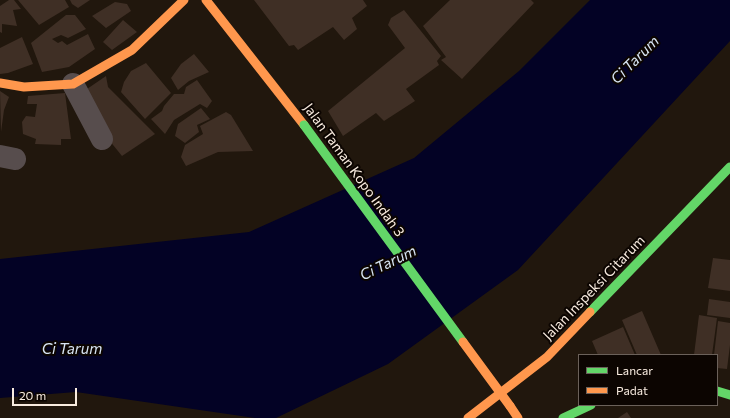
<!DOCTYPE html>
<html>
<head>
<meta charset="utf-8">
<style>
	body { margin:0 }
	#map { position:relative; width:730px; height:418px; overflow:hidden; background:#21170d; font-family:Commissioner,sans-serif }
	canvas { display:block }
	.legend { position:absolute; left:578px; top:354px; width:140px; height:52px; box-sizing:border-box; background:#0c0501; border:1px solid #6b615a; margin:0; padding:5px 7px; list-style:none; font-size:12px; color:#f9ece0 }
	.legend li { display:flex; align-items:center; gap:8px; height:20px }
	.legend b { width:20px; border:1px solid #6b615a }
	.scale { position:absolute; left:12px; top:388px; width:65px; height:18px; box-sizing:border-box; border:2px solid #f9ece0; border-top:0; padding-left:5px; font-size:12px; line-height:14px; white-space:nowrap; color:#f9ece0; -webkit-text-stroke:3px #0c0501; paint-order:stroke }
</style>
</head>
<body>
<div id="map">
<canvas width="730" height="418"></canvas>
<ul class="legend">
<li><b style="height:5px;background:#63d668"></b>Lancar</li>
<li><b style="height:5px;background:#ff974d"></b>Padat</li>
</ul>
<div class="scale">20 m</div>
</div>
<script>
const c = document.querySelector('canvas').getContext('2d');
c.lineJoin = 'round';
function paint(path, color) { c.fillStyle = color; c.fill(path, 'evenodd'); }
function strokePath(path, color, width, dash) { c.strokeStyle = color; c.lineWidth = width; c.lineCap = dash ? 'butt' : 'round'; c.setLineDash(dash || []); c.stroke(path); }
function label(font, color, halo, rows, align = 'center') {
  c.font = font + ' Commissioner,sans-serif'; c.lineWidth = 4; c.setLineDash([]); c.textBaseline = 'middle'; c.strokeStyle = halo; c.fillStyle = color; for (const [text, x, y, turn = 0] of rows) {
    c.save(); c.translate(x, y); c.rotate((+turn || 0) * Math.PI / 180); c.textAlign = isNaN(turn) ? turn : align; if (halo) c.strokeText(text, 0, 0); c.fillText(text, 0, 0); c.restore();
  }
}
paint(new Path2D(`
	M 590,0 L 730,0 L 730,41 L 518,270 L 388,364 L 276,418 L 255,418 L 76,392 L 0,398 L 0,259 L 249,232 L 414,158 L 519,71 Z`), '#030225');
paint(new Path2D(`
	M 9,0 L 14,0 L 21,9 L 13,10 L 17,26 L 2,24 L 2,33 L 0,32 L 0,6 Z
	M 18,0 L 65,0 L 69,7 L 39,25 Z
	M 70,0 L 90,0 L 78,8 L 72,4 Z
	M 254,0 L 363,0 L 367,6 L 352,18 L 357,29 L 344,40 L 333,27 L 298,50 L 294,45 L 289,46 Z
	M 450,0 L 531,0 L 534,3 L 462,79 L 441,60 L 446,57 L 423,26 Z
	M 115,2 L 127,4 L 131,11 L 106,28 L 92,16 Z
	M 404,10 L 441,56 L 437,61 L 439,65 L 406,89 L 415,101 L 384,121 L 376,113 L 343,136 L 328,111 L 405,48 L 388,25 L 391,18 Z
	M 66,15 L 75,15 L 86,29 L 68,38 L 61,35 L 52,39 L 58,43 L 62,41 L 67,45 L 88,34 L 95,49 L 69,67 L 42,72 L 31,43 Z
	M 123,20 L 137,32 L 112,50 L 103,42 Z
	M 22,37 L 33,64 L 8,73 L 0,74 L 0,48 Z
	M 194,54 L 209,72 L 189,81 L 178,90 L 171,78 L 181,64 Z
	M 146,63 L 171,93 L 145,119 L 121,92 L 124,82 L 131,71 Z
	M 106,76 L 108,87 L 155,134 L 122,156 L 109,140 L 87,89 Z
	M 197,80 L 212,101 L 207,108 L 200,104 L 174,120 L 165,134 L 151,119 L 162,111 L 164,106 L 174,94 L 184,94 L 186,87 Z
	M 0,91 L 9,97 L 4,110 L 1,132 Z
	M 65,93 L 71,139 L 61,139 L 61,145 L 35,144 L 36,139 L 23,134 L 22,122 L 26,116 L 35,117 L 37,104 L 27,104 L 28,96 Z
	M 201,108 L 210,119 L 197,125 L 199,132 L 185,143 L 175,136 L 178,124 Z
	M 226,112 L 231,115 L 253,151 L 218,152 L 186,166 L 181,157 L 185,145 L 203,134 L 200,126 Z
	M 713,258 L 730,260 L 730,291 L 708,288 Z
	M 709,299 L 730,302 L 730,318 L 707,315 Z
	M 642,311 L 661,355 L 637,355 L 622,320 Z
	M 699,315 L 717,318 L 712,355 L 694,355 Z
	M 718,321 L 730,323 L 730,345 L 727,369 L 717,368 L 717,355 L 714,355 Z
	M 623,327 L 635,355 L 598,355 L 592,341 Z
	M 627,412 L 631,418 L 618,418 Z`), '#3f2f25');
strokePath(new Path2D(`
	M 73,84 L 102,139
	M 0,156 L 15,159`), '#574d4d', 22);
strokePath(new Path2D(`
	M 590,312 L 730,167
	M 717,391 L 730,395
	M 563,418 L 591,405`), '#63d668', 9);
strokePath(new Path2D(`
	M 206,0 L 304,125
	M 0,83 L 24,87 L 73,84 L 132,50 L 184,0
	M 510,406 L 518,418
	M 468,418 L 547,357 L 590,312`), '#ff974d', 9);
strokePath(new Path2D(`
	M 304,125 L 463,342`), '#63d668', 9);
strokePath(new Path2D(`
	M 463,342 L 510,406`), '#ff974d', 9);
label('14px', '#f9ece0', '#0c0501', [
	["Jalan Taman Kopo Indah 3",354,170,54],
	["Jalan Inspeksi Citarum",594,288,-46]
]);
label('italic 15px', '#d8e5f4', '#0c0501', [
	["Ci Tarum",635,60,-45],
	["Ci Tarum",388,263,-26],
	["Ci Tarum",72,349]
]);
</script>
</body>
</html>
